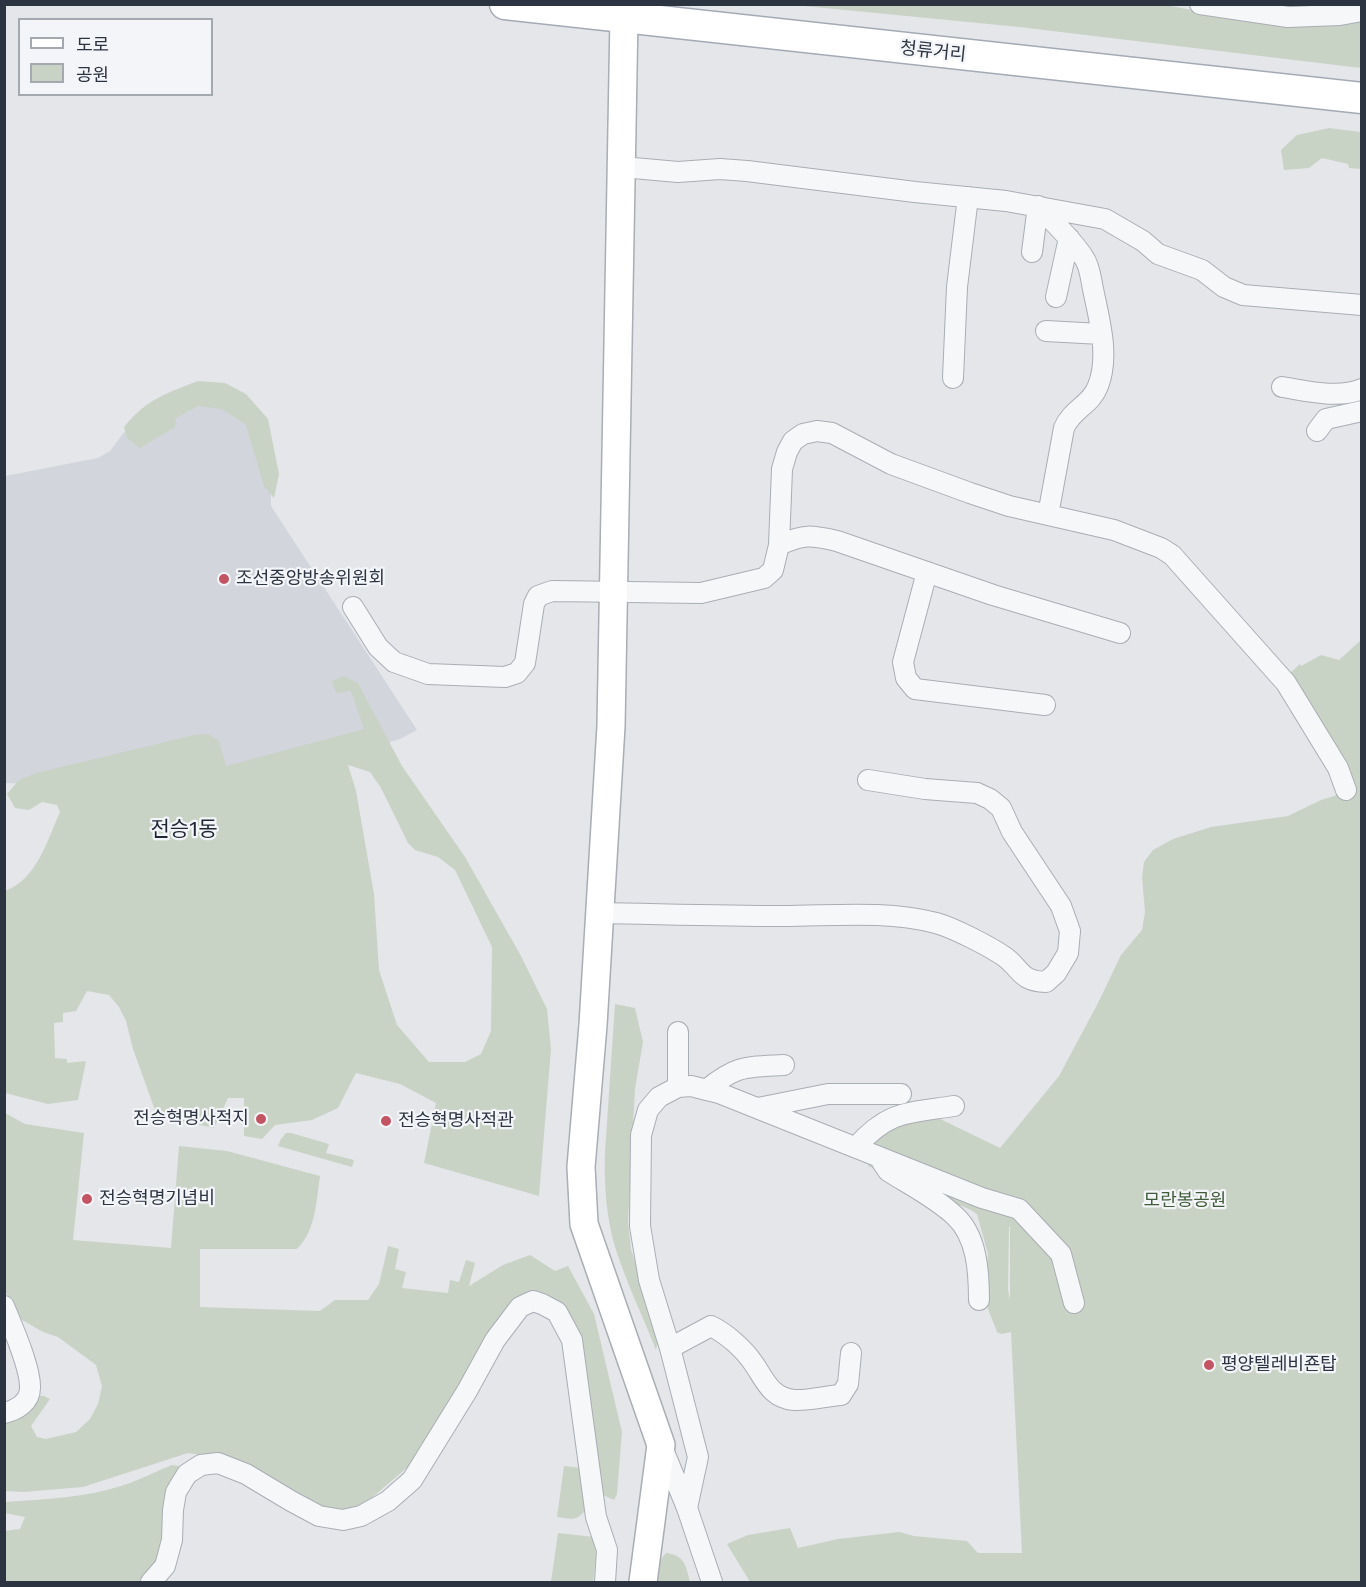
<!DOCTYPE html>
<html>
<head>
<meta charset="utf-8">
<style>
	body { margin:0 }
	#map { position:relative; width:1366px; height:1587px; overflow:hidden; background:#e4e6ea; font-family:"Fira Sans","Noto Sans KR",sans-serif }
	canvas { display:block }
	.frame { position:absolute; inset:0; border:6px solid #2d3441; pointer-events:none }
	.legend { position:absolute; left:18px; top:18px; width:195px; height:78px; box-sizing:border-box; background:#f3f5f8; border:2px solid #a4a8af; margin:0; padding:8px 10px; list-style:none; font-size:18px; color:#2d3441 }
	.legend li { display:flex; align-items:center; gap:12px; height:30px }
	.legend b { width:30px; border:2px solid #a4a8af }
</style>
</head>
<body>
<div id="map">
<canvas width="1366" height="1587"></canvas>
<div class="frame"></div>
<ul class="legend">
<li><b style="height:8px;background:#fff"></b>도로</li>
<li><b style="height:16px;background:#c9d3c5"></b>공원</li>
</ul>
</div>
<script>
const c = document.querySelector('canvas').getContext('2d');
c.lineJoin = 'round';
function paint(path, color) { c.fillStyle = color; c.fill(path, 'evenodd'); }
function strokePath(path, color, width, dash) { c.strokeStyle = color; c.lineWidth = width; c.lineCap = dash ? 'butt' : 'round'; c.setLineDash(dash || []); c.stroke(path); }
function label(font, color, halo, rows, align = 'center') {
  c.font = font + ' "Fira Sans","Noto Sans KR",sans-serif'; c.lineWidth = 4.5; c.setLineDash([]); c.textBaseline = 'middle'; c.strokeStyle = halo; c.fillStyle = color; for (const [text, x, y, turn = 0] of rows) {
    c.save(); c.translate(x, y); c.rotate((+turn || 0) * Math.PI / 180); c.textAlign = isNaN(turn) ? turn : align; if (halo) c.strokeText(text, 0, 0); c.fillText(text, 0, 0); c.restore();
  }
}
paint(new Path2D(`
	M 202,389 L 270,438 L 271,506 L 417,730 L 400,739 L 383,744 L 223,770 L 31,784 L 5,783 L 5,476 L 98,458 L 110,451 L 134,419 Z`), '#d2d5dc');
paint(new Path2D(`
	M 1160,4 L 1246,20 L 1361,19 L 1361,68 L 1019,27 L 794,5 Z
	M 1329,128 L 1361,132 L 1361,169 L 1349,168 L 1348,164 L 1322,158 L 1309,168 L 1284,170 L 1281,150 L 1297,135 Z
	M 198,381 L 225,383 L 246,394 L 268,419 L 279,474 L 274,498 L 264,486 L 246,425 L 222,409 L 198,406 L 176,418 L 175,427 L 140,448 L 127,438 L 124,427 C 147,399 165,394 198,381 Z
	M 1361,640 L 1361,1582 L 750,1582 L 727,1544 L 748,1535 L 790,1528 L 798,1548 L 838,1539 L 899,1532 L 914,1536 L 967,1541 L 978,1553 L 1022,1553 L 1011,1332 L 1001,1334 L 997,1332 L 985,1301 L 985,1283 L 988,1254 L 977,1214 L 971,1210 L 868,1166 L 875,1149 L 870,1146 L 870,1135 L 928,1113 L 1000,1148 L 1059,1076 L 1098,1003 L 1121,955 L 1142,930 L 1145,912 L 1142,877 L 1144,862 L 1153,850 L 1173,839 L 1211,827 L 1288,816 L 1321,800 L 1337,795 L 1350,781 L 1289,674 L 1300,664 L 1301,666 L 1321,655 L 1339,660 ZM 1009,1227 L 1010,1227 L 1010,1300 L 1008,1290 Z
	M 344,676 L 358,683 L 402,766 L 465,857 L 521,956 L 547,1009 L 551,1049 L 539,1196 L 424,1163 L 436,1103 L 400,1084 L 356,1073 L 338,1108 L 312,1120 L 275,1125 L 262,1139 L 244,1136 L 244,1098 L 228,1098 L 214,1128 L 167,1118 L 156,1113 L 133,1049 L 126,1021 L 119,1007 L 109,995 L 87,991 L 76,1011 L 63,1013 L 63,1022 L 54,1023 L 55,1058 L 67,1059 L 67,1063 L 86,1061 L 78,1100 L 48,1104 L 5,1093 L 5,891 C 37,879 47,841 60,812 L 57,805 L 42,802 L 29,810 L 15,808 L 7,794 L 19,780 L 36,773 L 194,735 L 208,734 L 219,741 L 226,766 L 364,729 L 351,691 L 336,693 L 332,681 ZM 348,765 L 370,772 L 381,788 L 408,843 L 415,850 L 438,857 L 455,870 L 492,947 L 491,1031 L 481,1054 L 465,1062 L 429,1062 L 397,1025 L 379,970 L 374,894 L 356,791 Z
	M 615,1004 L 635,1008 L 643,1042 L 635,1089 L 628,1222 L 631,1249 L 658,1340 L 656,1350 C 643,1317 627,1284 616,1250 C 606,1219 604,1184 605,1152 Z
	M 5,1113 L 25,1124 L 84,1133 L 73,1240 L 171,1248 L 179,1146 L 227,1151 L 320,1176 C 316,1202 316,1230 297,1249 L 200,1249 L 200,1307 L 320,1311 L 335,1300 L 368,1300 L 379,1284 L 388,1246 L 399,1249 L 395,1269 L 406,1272 L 402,1288 L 448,1293 L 450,1280 L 459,1282 L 466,1260 L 475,1263 L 469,1286 L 503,1265 L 530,1255 L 555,1271 L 568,1266 L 594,1314 L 622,1432 L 617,1494 L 614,1500 L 603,1495 L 580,1338 L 530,1295 L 409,1466 L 355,1512 L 336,1513 L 221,1458 L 188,1453 L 83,1487 L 23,1492 L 5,1491 L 5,1424 L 18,1415 L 34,1395 L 44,1396 L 50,1399 L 31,1426 L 37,1437 L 46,1439 L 76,1432 L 90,1419 L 98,1404 L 102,1386 L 96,1365 L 58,1337 L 43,1332 L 17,1317 L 5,1290 Z
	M 286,1133 L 291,1133 L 329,1144 L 326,1153 L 354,1160 L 352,1167 L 278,1146 L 281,1139 Z
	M 172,1465 L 179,1466 L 167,1487 L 168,1516 L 160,1564 L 145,1582 L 5,1582 L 4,1531 L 20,1529 L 25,1517 L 5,1513 L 5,1502 C 45,1499 86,1498 124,1485 C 140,1480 156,1471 172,1465 Z
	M 564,1466 L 581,1468 L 586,1509 C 577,1522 571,1519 557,1517 Z
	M 558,1533 L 594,1537 L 596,1557 L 593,1582 L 551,1582 Z
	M 666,1553 C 685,1555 686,1566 690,1582 L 655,1582 L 657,1564 Z`), '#c9d3c5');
const minor = new Path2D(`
	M 1200,4 L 1288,17 L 1340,15 L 1362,11
	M 622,167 L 678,172 L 720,169 L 747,171 L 915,192 L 1006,201 L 1105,219 L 1143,241 L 1158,254 L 1202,270 L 1224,287 L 1243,295 L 1362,305
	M 1038,206 C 1054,223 1072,239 1084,258 C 1090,266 1091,280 1093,289 C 1099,319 1110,356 1098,386 C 1091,405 1072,409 1064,428 L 1048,515
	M 1032,252 L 1038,206
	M 1056,297 L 1069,238
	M 1046,331 L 1101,334
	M 953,378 L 957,287 L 968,197
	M 1282,387 C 1307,391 1338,399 1362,389
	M 1317,431 L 1326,419 L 1362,411
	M 779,545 C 805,534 810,535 837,541 L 993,595 L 1120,633
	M 927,572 L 903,662 L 906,678 L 915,689 L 1045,705
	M 353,607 L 378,647 L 394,662 L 428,674 L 505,677 L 517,673 L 525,663 L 534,604 L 538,596 L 552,591 L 701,593 L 764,578 L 773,570 L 779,545 L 782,469 L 787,452 L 793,441 L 803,434 L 817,431 L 832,433 L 891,464 L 970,493 L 1009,506 L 1114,530 L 1161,548 L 1172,555 L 1286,683 L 1338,768 L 1346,790
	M 600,913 C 660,914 721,916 782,916 C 833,916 885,910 936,923 C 954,928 989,946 1005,957 C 1022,970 1020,981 1046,982 L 1056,973 L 1068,953 L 1070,931 L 1061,906 L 1012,832 L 1001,808 L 990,799 L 977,793 L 925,789 L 868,780
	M 678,1032 L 678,1087
	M 706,1090 C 737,1065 745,1067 784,1065
	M 758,1108 L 828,1094 L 901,1094
	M 856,1147 C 889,1110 908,1113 954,1106
	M 882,1162 L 888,1171 C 910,1185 936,1198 955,1216 C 977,1236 979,1272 979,1300
	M 4,1306 C 12,1326 31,1368 30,1388 C 30,1402 17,1410 4,1413
	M 670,1348 L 711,1326 C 727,1334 744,1349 754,1364 C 765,1380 771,1398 794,1400 C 809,1401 826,1396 841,1395 L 848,1384 L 851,1353
	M 662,1447 L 687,1508 L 712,1582
	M 687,1508 L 698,1457 L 670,1348 L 649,1280 L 640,1226 L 641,1135 L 648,1110 L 659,1097 L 678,1087 L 691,1086 L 719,1093 L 982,1198 L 1019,1209 L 1061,1254 L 1074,1303
	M 151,1582 L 165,1566 L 172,1540 L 173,1510 L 176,1492 L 187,1474 L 201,1465 L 218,1463 L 246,1474 L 291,1501 L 319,1516 L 343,1520 L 361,1516 L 388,1501 L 412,1480 L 467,1391 L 495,1340 L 520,1307 L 533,1301 L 542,1304 L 557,1312 L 572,1340 L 596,1517 L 607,1550 L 605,1582`);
const secondary = new Path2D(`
	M 624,17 L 611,726 L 593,1025 L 581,1167 L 584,1224 L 661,1445 L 643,1582`);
const primary = new Path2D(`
	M 505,4 L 1362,98`);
strokePath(minor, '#a9adb4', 22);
strokePath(secondary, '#a9adb4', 30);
strokePath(primary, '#a4aab5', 33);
strokePath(minor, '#f6f7f9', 20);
strokePath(secondary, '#fff', 27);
strokePath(primary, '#fff', 30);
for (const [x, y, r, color] of [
	[224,579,6,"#c35463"],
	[261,1119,6,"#c35463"],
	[386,1121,6,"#c35463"],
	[87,1199,6,"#c35463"],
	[1209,1365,6,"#c35463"]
]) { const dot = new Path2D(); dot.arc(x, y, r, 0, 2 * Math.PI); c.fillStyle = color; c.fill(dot); strokePath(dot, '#f3f5f8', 2); }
label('18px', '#2d3441', '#f3f5f8', [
	["청류거리",933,52,6]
]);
label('18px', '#2d3441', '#f3f5f8', [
	["조선중앙방송위원회",236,579],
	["전승혁명사적지",249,1119,"right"],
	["전승혁명사적관",398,1121],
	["전승혁명기념비",99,1199],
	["평양텔레비죤탑",1221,1365]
], 'left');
label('18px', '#415c3b', '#f3f5f8', [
	["모란봉공원",1185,1201]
]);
label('21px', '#1f2532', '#f3f5f8', [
	["전승1동",184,830]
]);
</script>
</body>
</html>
